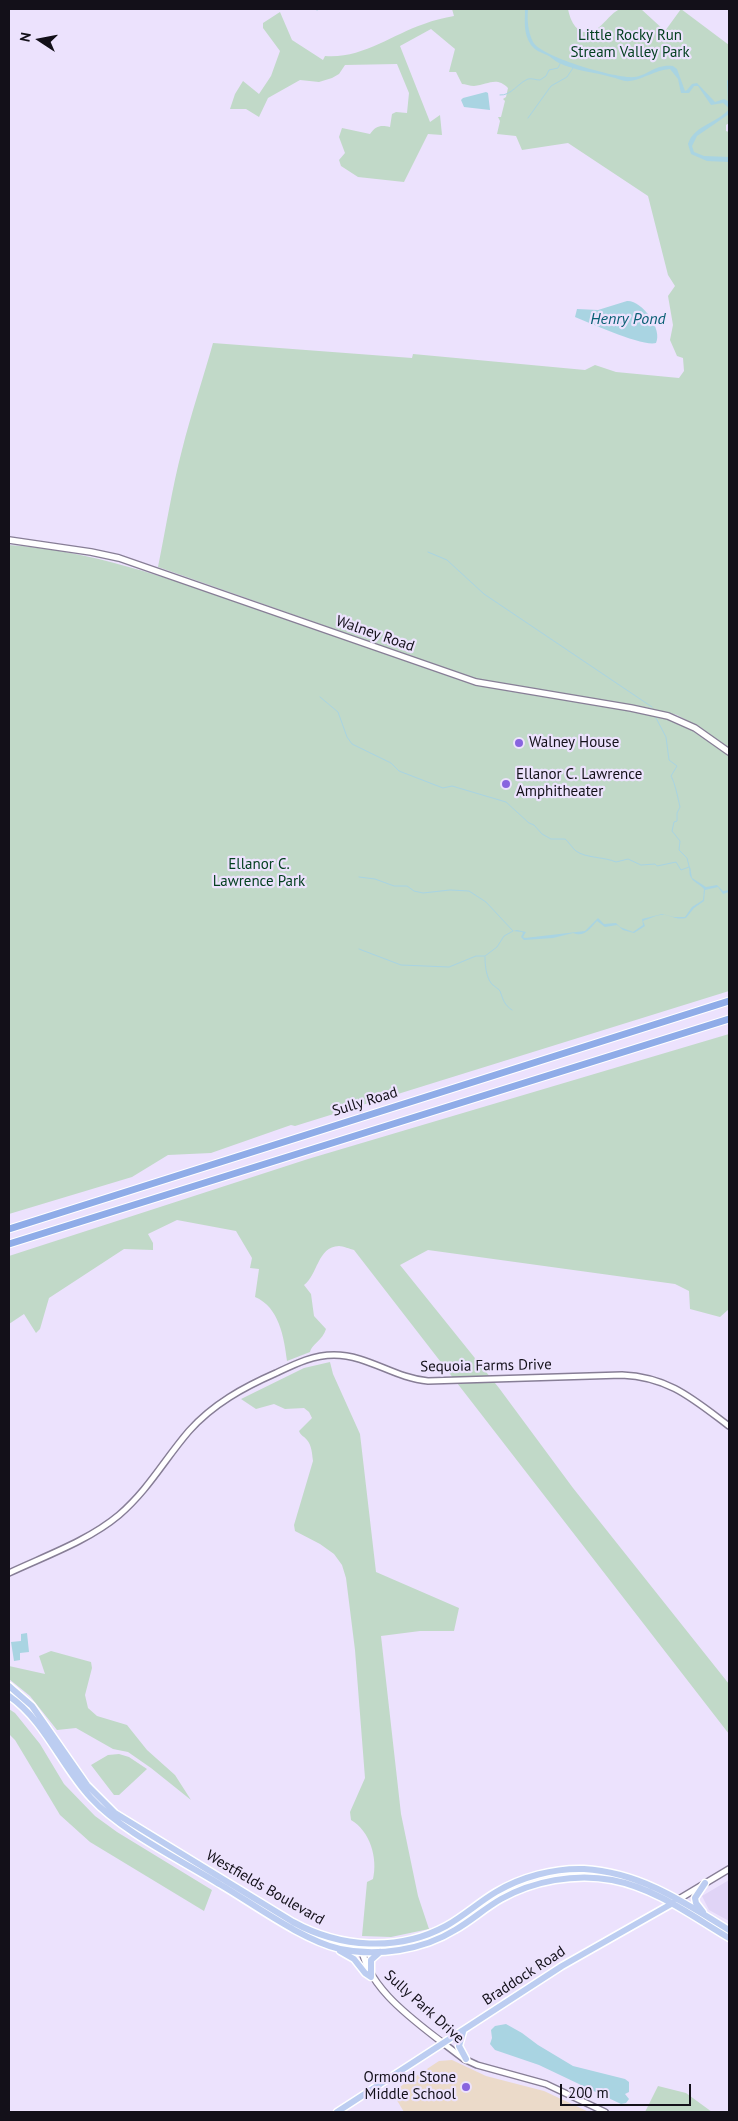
<!DOCTYPE html>
<html>
<head>
<meta charset="utf-8">
<style>
	body { margin:0 }
	#map { position:relative; width:738px; height:2121px; overflow:hidden; background:#ece2fd; font-family:"PT Sans",sans-serif }
	canvas { display:block }
	.frame { position:absolute; inset:0; border:10px solid #131019; pointer-events:none }
	.north { position:absolute; left:15px; top:15px; width:50px; height:50px; -webkit-text-stroke:4px #ece2fd; paint-order:stroke; rotate:281deg; font-size:14px; font-weight:700; line-height:20px; text-align:center; color:#131019 }
	.north::after { content:''; display:block; margin:auto; width:18px; height:22px; background:#131019; clip-path:polygon(50% 0,100% 100%,50% 72%,0 100%) }
	.scale { position:absolute; left:560px; top:2084px; width:131px; height:22px; box-sizing:border-box; border:2px solid #131019; border-top:0; padding-left:6px; font-size:15px; line-height:18px; white-space:nowrap; color:#131019; -webkit-text-stroke:4px #ece2fd; paint-order:stroke }
</style>
</head>
<body>
<div id="map">
<canvas width="738" height="2121"></canvas>
<div class="frame"></div>
<div class="north">N</div>
<div class="scale">200 m</div>
</div>
<script>
const c = document.querySelector('canvas').getContext('2d');
c.lineJoin = 'round';
function paint(path, color) { c.fillStyle = color; c.fill(path, 'evenodd'); }
function strokePath(path, color, width, dash) { c.strokeStyle = color; c.lineWidth = width; c.lineCap = dash ? 'butt' : 'round'; c.setLineDash(dash || []); c.stroke(path); }
function label(font, color, halo, rows, align = 'center') {
  c.font = font + ' "PT Sans",sans-serif'; c.lineWidth = 4.5; c.setLineDash([]); c.textBaseline = 'middle'; c.strokeStyle = halo; c.fillStyle = color; for (const [text, x, y, turn = 0] of rows) {
    c.save(); c.translate(x, y); c.rotate((+turn || 0) * Math.PI / 180); c.textAlign = isNaN(turn) ? turn : align; if (halo) c.strokeText(text, 0, 0); c.fillText(text, 0, 0); c.restore();
  }
}
paint(new Path2D(`
	M 729,1880 L 729,1921 L 709,1910 L 702,1896 Z`), '#e0d4f6');
paint(new Path2D(`
	M 452,2060 L 486,2076 L 544,2091 L 589,2112 L 404,2112 L 392,2092 L 439,2061 Z`), '#ebdac9');
paint(new Path2D(`
	M 452,9 L 568,9 C 571,24 580,40 598,28 C 606,22 611,13 620,9 L 641,9 L 665,31 L 681,9 L 729,45 L 729,123 L 726,125 L 726,131 L 729,132 L 729,748 L 693,724 L 677,715 L 644,707 L 479,680 L 158,567 C 166,528 172,488 182,450 C 191,414 203,379 213,343 L 412,358 L 413,354 L 585,370 L 595,365 L 616,372 L 679,378 L 684,371 L 683,358 L 677,356 L 670,340 L 673,325 L 668,296 L 675,286 L 668,275 L 648,196 L 568,143 L 522,150 L 516,136 L 497,134 L 500,121 L 498,117 L 501,117 L 505,101 L 503,99 L 506,97 L 508,88 C 496,76 488,85 474,86 C 470,86 465,84 462,84 L 456,72 L 449,72 L 455,49 L 431,29 L 400,46 L 430,122 L 440,115 L 442,135 L 428,134 L 404,182 L 358,177 L 341,166 L 339,160 L 345,153 L 339,137 L 342,128 L 370,134 C 376,126 380,125 390,127 L 392,114 L 396,112 L 407,113 L 409,93 L 397,64 L 345,65 L 339,74 L 332,78 L 319,82 L 300,80 L 268,98 L 259,117 L 246,109 L 230,109 L 235,94 L 243,81 L 259,94 L 271,76 L 280,51 L 263,28 L 263,23 L 280,12 L 292,40 L 323,60 L 325,56 C 362,59 391,35 424,24 C 434,20 444,18 454,16 Z
	M 9,545 C 91,550 166,578 243,604 C 319,630 396,657 472,683 L 508,691 L 653,714 C 683,722 705,738 729,756 L 729,991 L 295,1126 L 291,1125 L 211,1153 L 168,1155 L 132,1177 L 9,1214 Z
	M 729,1034 L 729,1309 L 720,1317 L 690,1309 L 689,1291 L 675,1284 L 428,1250 L 400,1265 L 499,1388 L 573,1488 L 729,1684 L 729,1734 L 354,1250 C 350,1249 343,1246 339,1246 C 317,1247 318,1275 304,1285 L 311,1294 L 314,1316 L 326,1329 C 323,1340 311,1345 310,1352 L 287,1361 C 284,1337 279,1307 255,1297 L 259,1269 L 250,1268 L 252,1258 L 236,1231 L 177,1220 L 148,1234 L 153,1243 L 153,1250 L 124,1249 L 49,1298 L 40,1329 L 36,1333 L 24,1314 L 9,1324 L 9,1256 L 308,1159 Z
	M 330,1362 L 333,1374 L 360,1434 L 376,1572 L 459,1608 L 454,1631 L 420,1631 L 381,1636 L 401,1814 L 418,1896 L 429,1929 L 391,1937 L 362,1936 L 367,1882 L 373,1879 C 378,1858 370,1831 351,1820 L 350,1812 L 365,1778 L 355,1650 L 346,1578 L 342,1565 L 334,1554 L 320,1544 L 295,1531 L 294,1525 L 313,1461 C 312,1454 312,1446 307,1440 C 304,1436 301,1436 299,1431 L 312,1418 L 309,1412 L 304,1408 L 285,1409 L 274,1404 L 256,1409 L 241,1399 L 304,1368 Z
	M 51,1651 L 91,1662 L 92,1668 L 85,1695 L 88,1708 L 97,1716 L 127,1725 L 147,1750 L 175,1775 L 191,1800 L 151,1768 L 128,1752 L 113,1749 L 76,1728 L 57,1730 L 30,1696 L 9,1679 L 9,1666 L 45,1674 L 39,1656 Z
	M 9,1709 L 15,1713 L 40,1744 L 64,1784 L 95,1816 L 117,1832 L 212,1890 L 204,1911 L 90,1842 L 60,1815 L 15,1740 L 9,1734 Z
	M 119,1754 L 129,1757 L 147,1769 L 119,1795 L 114,1795 L 91,1765 L 108,1755 Z
	M 658,2086 L 686,2093 L 712,2112 L 645,2112 Z`), '#c1d9c8');
paint(new Path2D(`
	M 525,9 L 528,9 C 527,21 528,31 533,42 C 541,57 617,79 634,77 C 648,76 654,64 673,66 L 677,69 L 685,91 L 687,90 L 692,84 L 697,83 L 715,102 L 724,99 L 728,101 L 727,81 L 729,78 L 729,108 L 723,103 L 711,105 L 698,86 L 694,86 L 689,93 L 681,93 L 678,79 L 670,69 C 655,70 644,79 630,81 C 623,82 618,78 611,77 C 594,72 576,71 559,63 C 555,61 551,57 547,55 C 540,52 536,51 531,45 C 523,33 525,21 525,9 Z
	M 486,92 L 488,93 L 490,110 L 464,107 L 461,100 L 463,98 Z
	M 729,109 L 729,114 L 697,136 L 692,146 L 694,152 L 704,156 L 729,157 L 729,162 L 707,161 L 691,154 L 688,144 C 694,125 718,123 729,109 Z
	M 627,301 C 642,300 663,329 656,343 C 643,347 590,323 575,317 L 577,309 L 598,310 Z
	M 690,867 L 692,878 L 706,887 L 717,885 L 723,891 L 729,890 L 729,892 L 723,894 L 718,887 L 705,890 L 704,901 L 694,908 L 686,918 C 675,920 673,916 665,915 C 658,914 649,919 643,921 L 645,926 L 634,933 L 623,930 L 617,925 L 605,927 L 597,921 C 590,928 585,938 573,933 L 553,938 L 524,940 L 521,937 L 523,933 L 522,932 L 513,931 L 517,930 L 526,932 L 523,937 L 525,938 L 585,931 L 598,918 L 604,924 L 616,923 L 620,927 L 633,932 L 643,925 L 642,919 L 662,914 L 674,917 L 685,917 L 692,907 L 703,900 L 704,889 C 696,881 687,880 690,867 Z
	M 27,1633 L 29,1652 L 20,1653 L 20,1660 L 14,1661 L 11,1642 L 21,1641 L 21,1634 Z
	M 506,2024 L 522,2033 L 538,2045 L 573,2066 L 625,2079 L 629,2082 L 629,2092 L 625,2094 L 629,2099 L 626,2103 L 621,2104 L 539,2065 L 495,2050 L 490,2044 L 492,2038 L 491,2030 L 495,2026 Z`), '#a9d4e2');
strokePath(new Path2D(`
	M 317,10 L 320,9
	M 500,95 C 511,96 518,83 528,79 C 531,78 536,80 540,80 L 546,76 L 549,70 L 558,68 L 560,64
	M 528,118 L 551,86 L 567,77 L 573,68
	M 428,552 L 447,560 L 484,594 L 652,707
	M 320,697 L 338,712 L 347,737 L 352,744 L 391,763 L 399,771 L 443,788 L 452,786 L 506,802 L 529,823 L 534,825 L 542,834 L 551,839 L 565,839 C 569,842 572,848 576,851 C 585,858 605,857 616,862 L 628,859 L 641,865 L 655,864 L 657,866 L 676,862 L 681,870 L 689,867
	M 656,718 L 666,737 L 669,760 L 677,766 L 671,776 C 675,783 678,798 680,807 L 677,813 L 677,821 L 674,822 L 672,831 L 680,841 L 679,850 L 687,858 L 690,870
	M 359,877 L 375,879 L 394,886 L 407,886 L 414,891 L 423,893 L 450,890 L 469,891 L 486,902 L 513,931 L 504,936 L 497,947 L 485,956 L 476,956 L 449,967 L 401,965 L 359,949
	M 485,957 C 485,965 486,976 491,983 C 493,986 498,988 500,991 C 503,999 504,1005 512,1010`), '#a9d4e2', 1);
const tertiary = new Path2D(`
	M 9,1573 C 45,1556 88,1541 119,1515 C 149,1489 164,1460 189,1431 C 213,1404 244,1387 276,1373 C 295,1364 313,1355 334,1355 C 368,1355 394,1378 428,1381 L 622,1375 C 669,1377 693,1399 729,1426
	M 443,2043 L 464,2059 L 477,2065 L 546,2084 L 605,2112`);
const secondary = new Path2D(`
	M 9,540 L 91,552 L 119,558 L 476,682 L 631,708 L 668,716 L 695,728 L 729,752
	M 679,1899 L 729,1869
	M 361,1943 C 364,1985 412,2019 443,2043`);
const primary = new Path2D(`
	M 9,1686 L 32,1706 L 87,1785 L 115,1813 L 293,1922 C 340,1948 398,1952 446,1926 C 464,1916 479,1902 496,1892 C 521,1877 554,1868 584,1869 C 639,1872 684,1902 729,1930
	M 9,1696 C 45,1721 61,1766 91,1798 C 122,1832 181,1860 221,1885 C 255,1905 302,1940 340,1949 C 377,1957 423,1950 455,1930 C 471,1921 485,1908 501,1899 C 533,1881 575,1873 612,1880 C 655,1888 692,1916 729,1938
	M 703,1912 L 696,1903 L 695,1898 L 705,1883
	M 340,1951 L 354,1959 L 365,1973 L 371,1977 L 371,1960 L 380,1952
	M 463,2032 L 459,2046 L 466,2059
	M 337,2112 L 562,1966 L 673,1903`);
const motorway = new Path2D(`
	M 9,1229 L 729,1001
	M 9,1244 L 729,1019`);
strokePath(tertiary, '#877e96', 8);
strokePath(secondary, '#877e96', 8);
strokePath(primary, '#fff', 9);
strokePath(motorway, '#fff', 9);
strokePath(tertiary, '#fff', 5);
strokePath(secondary, '#fff', 5.5);
strokePath(primary, '#bccdf1', 6);
strokePath(motorway, '#8face8', 7);
for (const [x, y, r, color] of [
	[519,743,5,"#8864df"],
	[506,784,5,"#8864df"],
	[466,2087,5,"#8864df"]
]) { const dot = new Path2D(); dot.arc(x, y, r, 0, 2 * Math.PI); c.fillStyle = color; c.fill(dot); strokePath(dot, '#ece2fd', 2); }
label('15px', '#044020', '#ece2fd', [
	["Little Rocky Run",630,36],
	["Stream Valley Park",630,53],
	["Ellanor C.",259,865],
	["Lawrence Park",259,882]
]);
label('15px', '#131019', '#ece2fd', [
	["Walney Road",375,634,19],
	["Sully Road",365,1102,-17],
	["Sequoia Farms Drive",486,1366,-1],
	["Westfields Boulevard",265,1888,30],
	["Braddock Road",524,1976,-33],
	["Sully Park Drive",424,2007,42]
]);
label('15px', '#131019', '#ece2fd', [
	["Walney House",529,743],
	["Ellanor C. Lawrence",516,775],
	["Amphitheater",516,792],
	["Ormond Stone",456,2078,"right"],
	["Middle School",456,2095,"right"]
], 'left');
label('italic 16px', '#095f74', '#ece2fd', [
	["Henry Pond",628,319]
]);
</script>
</body>
</html>
